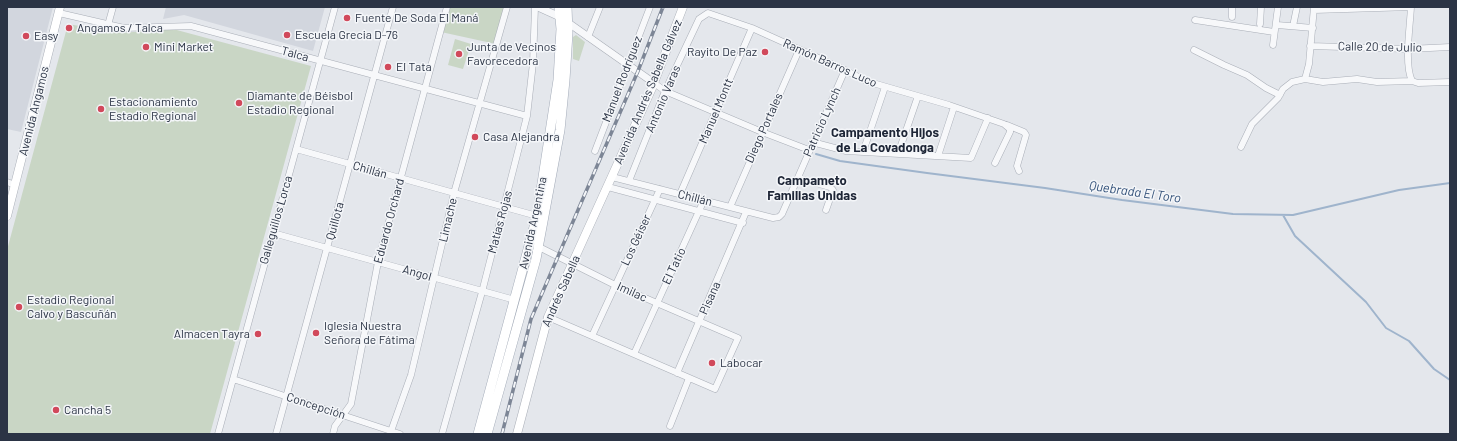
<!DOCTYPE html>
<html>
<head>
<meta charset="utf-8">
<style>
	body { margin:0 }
	#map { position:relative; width:1457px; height:441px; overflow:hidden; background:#e4e7ec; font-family:Barlow,sans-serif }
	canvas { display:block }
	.frame { position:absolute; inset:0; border:8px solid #2b3445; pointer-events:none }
</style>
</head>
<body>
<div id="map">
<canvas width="1457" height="441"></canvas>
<div class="frame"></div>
</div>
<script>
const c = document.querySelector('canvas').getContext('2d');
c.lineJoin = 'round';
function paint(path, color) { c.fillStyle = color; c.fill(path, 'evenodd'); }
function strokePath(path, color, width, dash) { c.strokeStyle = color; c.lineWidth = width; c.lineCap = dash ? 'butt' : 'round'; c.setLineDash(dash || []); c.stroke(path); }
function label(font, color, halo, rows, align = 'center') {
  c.font = font + ' Barlow,sans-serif'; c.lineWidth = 3; c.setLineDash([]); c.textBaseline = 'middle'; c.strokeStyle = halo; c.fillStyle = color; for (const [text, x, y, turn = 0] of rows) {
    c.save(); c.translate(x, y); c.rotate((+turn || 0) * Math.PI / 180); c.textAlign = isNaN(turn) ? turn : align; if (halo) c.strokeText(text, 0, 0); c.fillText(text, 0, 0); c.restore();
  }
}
paint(new Path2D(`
	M 7,7 L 53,7 L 21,132 L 7,129 Z
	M 166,7 L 325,7 L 313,51 L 184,15 L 163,19 Z`), '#d2d6de');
paint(new Path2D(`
	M 447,7 L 507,7 L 496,44 L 441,32 Z
	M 68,24 L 120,33 L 173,29 L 311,66 L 210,434 L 7,434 L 7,250 Z
	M 576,35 L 585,42 L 579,61 L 573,59 L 573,37 Z
	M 455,39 L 471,44 L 463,69 L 448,65 Z`), '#c9d6c5');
strokePath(new Path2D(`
	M 816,154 L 840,161 L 927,173 L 1045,188 L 1122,200 L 1233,214 L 1293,215 L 1399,190 L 1450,183
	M 1283,215 L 1295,236 L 1366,302 L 1386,328 L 1409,341 L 1434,369 L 1450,380`), '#9fb4cc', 2);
const minor = new Path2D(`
	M 1411,7 C 1410,27 1404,64 1412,81 L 1418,83 L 1450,82
	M 1314,10 L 1411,7
	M 59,13 L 124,28 L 191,26 L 527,116
	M 1232,17 L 1232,7
	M 1195,20 L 1274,32
	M 1260,24 L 1261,7
	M 108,25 L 113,7
	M 1277,25 L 1313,28
	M 1293,26 L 1297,7
	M 588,37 L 600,7
	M 1273,45 L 1278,7
	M 1310,46 L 1409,49 L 1450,47
	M 1194,50 L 1224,65 L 1247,75 L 1266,88 L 1280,95
	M 1305,79 L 1323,82 L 1357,79 L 1377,82 L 1412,81
	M 654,83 L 665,91 L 762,132 L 809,150
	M 1007,125 L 1024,132 L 1026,135 L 1017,166 L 1019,171
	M 812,142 L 846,151 L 971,158 L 988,118
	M 1241,147 L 1252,124 L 1278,98 L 1283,89 L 1292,82 L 1305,79 L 1309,64 L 1314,7
	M 296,149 L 537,216
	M 595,151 L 650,7
	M 863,152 L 885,87
	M 898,154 L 918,96
	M 938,156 L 954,107
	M 612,177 L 773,218 L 779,217 L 782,214 L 845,70
	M 798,178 L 830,187 L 833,190 L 826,210
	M 629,181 L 665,91 L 699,19 L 708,13 L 752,28 L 845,70 L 866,81 L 949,105 L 1004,124 L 1010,129 L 1010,132 L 995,163
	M 7,182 L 15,185
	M 608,187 L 743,223
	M 680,194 L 752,28
	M 730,207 L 799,50
	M 273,233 L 515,300
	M 537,246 L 615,285 L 738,338 L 715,389 L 548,317
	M 592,336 L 660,189
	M 634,354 L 704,200
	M 677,373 L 746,212
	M 233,379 L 400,434
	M 670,426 L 689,378
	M 218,434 L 335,7
	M 276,434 L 393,7
	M 333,434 L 335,426 L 351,404 L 378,262 L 447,7
	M 390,434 L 411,375 L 454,193 L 507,7
	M 442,434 L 482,292 L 527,116 L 533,63 L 535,7`);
const tertiary = new Path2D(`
	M 538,7 L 560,17 L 654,83`);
const secondary = new Path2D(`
	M 7,216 L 60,7
	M 517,434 L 548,317 L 652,88 L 683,7`);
const primary = new Path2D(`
	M 478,434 L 537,216 L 558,80 L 561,29 L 559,7
	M 487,434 L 536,259 L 560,130 L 565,80 L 568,33 L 567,7`);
strokePath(minor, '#a9aeb7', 7);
strokePath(tertiary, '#a9aeb7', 8);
strokePath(secondary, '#a9aeb7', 9);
strokePath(primary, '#a3abb8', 10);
strokePath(minor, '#f7f8fa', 6);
strokePath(tertiary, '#f7f8fa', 7);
strokePath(secondary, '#fff', 8);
strokePath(primary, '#fff', 9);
const rail = new Path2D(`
	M 502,434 L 531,319 L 638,71 L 663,7`);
strokePath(rail, '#7d8696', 3.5);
strokePath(rail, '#f4f6f9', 2, [6]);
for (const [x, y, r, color] of [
	[347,18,4,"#d1495b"],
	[69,28,4,"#d1495b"],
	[287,35,4,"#d1495b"],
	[26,36,4,"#d1495b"],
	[146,47,4,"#d1495b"],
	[765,52,4,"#d1495b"],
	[459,54,4,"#d1495b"],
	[388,67,4,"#d1495b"],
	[239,103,4,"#d1495b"],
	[101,109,4,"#d1495b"],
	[475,137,4,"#d1495b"],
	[19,307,4,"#d1495b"],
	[316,333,4,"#d1495b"],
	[258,334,4,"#d1495b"],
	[712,363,4,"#d1495b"],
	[56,410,4,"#d1495b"]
]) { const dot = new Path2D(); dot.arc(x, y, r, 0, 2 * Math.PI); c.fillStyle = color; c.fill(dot); strokePath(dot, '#f4f6f9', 1.5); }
label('12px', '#2b3445', '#f4f6f9', [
	["Fuente De Soda El Maná",355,18],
	["Angamos / Talca",77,28],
	["Escuela Grecia D-76",295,35],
	["Easy",34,36],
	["Mini Market",154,47],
	["Junta de Vecinos",467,47],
	["Favorecedora",467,61],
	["Rayito De Paz",757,52,"right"],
	["El Tata",396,67],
	["Diamante de Béisbol",247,96],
	["Estadio Regional",247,110],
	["Estacionamiento",109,102],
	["Estadio Regional",109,116],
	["Casa Alejandra",483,137],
	["Estadio Regional",27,300],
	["Calvo y Bascuñán",27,314],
	["Iglesia Nuestra",324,326],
	["Señora de Fátima",324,340],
	["Almacen Tayra",250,334,"right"],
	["Labocar",720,363],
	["Cancha 5",64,410]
], 'left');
label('12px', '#2b3445', '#f4f6f9', [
	["Calle 20 de Julio",1380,47,1],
	["Talca",295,54,15],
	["Ramón Barros Luco",830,63,24],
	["Manuel Rodríguez",622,79,-69],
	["Avenida Andrés Sabella Gálvez",648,92,-67],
	["Antonio Varas",663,99,-67],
	["Avenida Angamos",34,111,-76],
	["Manuel Montt",716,111,-67],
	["Patricio Lynch",822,122,-66],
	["Diego Portales",764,128,-66],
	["Chillán",370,170,16],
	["Chillán",695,198,14],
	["Galleguillos Lorca",276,220,-74],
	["Limache",448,220,-77],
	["Quillota",335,221,-75],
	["Eduardo Orchard",389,221,-75],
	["Matías Rojas",500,222,-75],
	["Avenida Argentina",533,223,-78],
	["Los Géiser",636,240,-65],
	["El Tatio",674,266,-65],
	["Angol",417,273,16],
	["Andrés Sabella",561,291,-66],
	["Imilac",632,292,24],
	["Pisana",710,298,-66],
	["Concepción",316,406,18]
]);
label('bold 13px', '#1d2536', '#f4f6f9', [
	["Campamento Hijos",885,133],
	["de La Covadonga",885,148],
	["Campameto",812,181],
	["Familias Unidas",812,196]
]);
label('italic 13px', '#34527a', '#f4f6f9', [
	["Quebrada El Toro",1135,192,8]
]);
</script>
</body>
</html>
